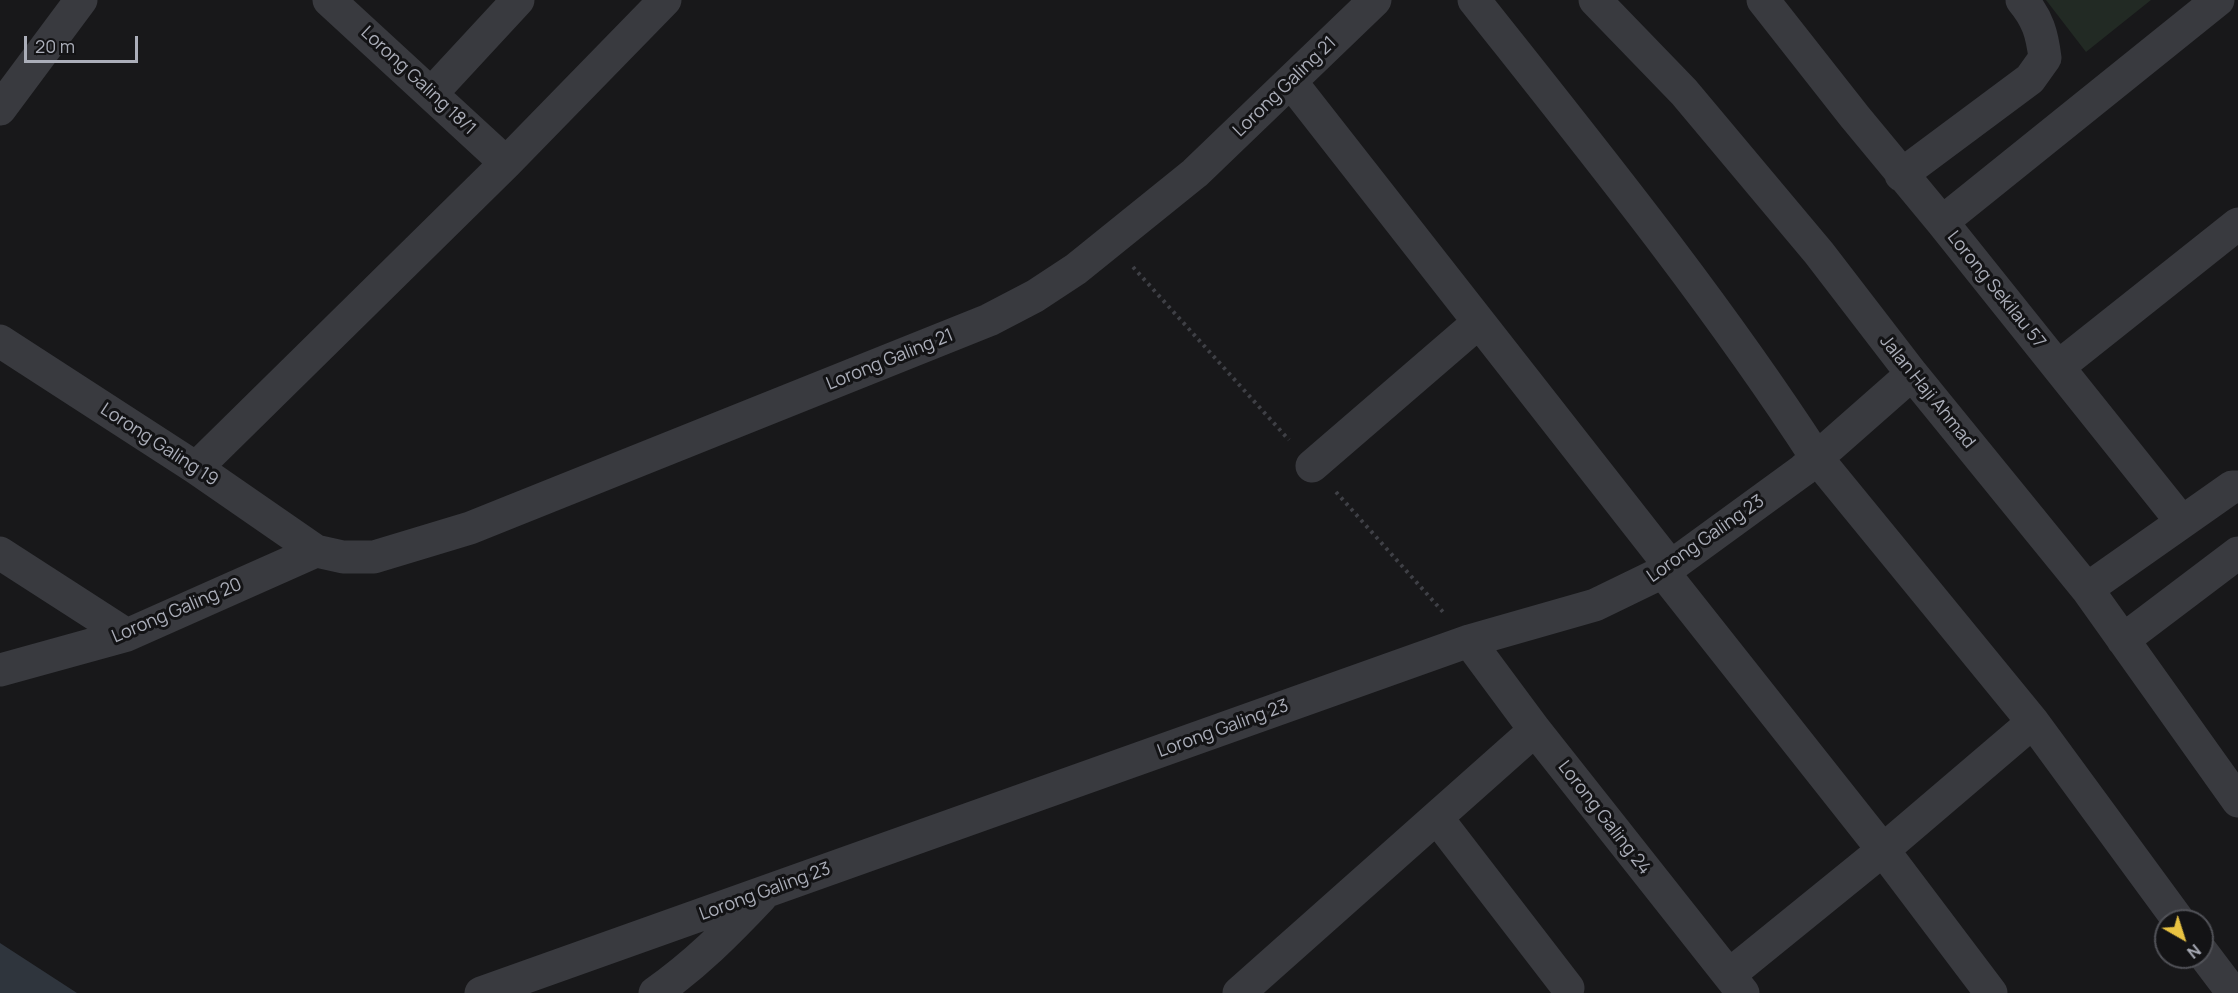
<!DOCTYPE html>
<html>
<head>
<meta charset="utf-8">
<style>
	body { margin:0 }
	#map { position:relative; width:2238px; height:993px; overflow:hidden; background:#18181a; font-family:Manrope,sans-serif }
	canvas { display:block }
	.north { position:absolute; left:2154px; top:909px; width:60px; height:60px; box-sizing:border-box; background:#131315; border:2px solid #505157; border-radius:50%; rotate:141deg; font-size:16px; font-weight:700; line-height:24px; text-align:center; color:#abaeb9 }
	.north::after { content:''; display:block; margin:auto; width:21px; height:27px; background:#e8c242; clip-path:polygon(50% 0,100% 100%,50% 72%,0 100%) }
	.scale { position:absolute; left:24px; top:36px; width:114px; height:27px; box-sizing:border-box; border:3px solid #abaeb9; border-top:0; padding-left:8px; font-size:18px; line-height:21px; white-space:nowrap; color:#abaeb9; -webkit-text-stroke:4px #131315; paint-order:stroke }
</style>
</head>
<body>
<div id="map">
<canvas width="2238" height="993"></canvas>
<div class="north">N</div>
<div class="scale">20 m</div>
</div>
<script>
const c = document.querySelector('canvas').getContext('2d');
c.lineJoin = 'round';
function paint(path, color) { c.fillStyle = color; c.fill(path, 'evenodd'); }
function strokePath(path, color, width, dash) { c.strokeStyle = color; c.lineWidth = width; c.lineCap = dash ? 'butt' : 'round'; c.setLineDash(dash || []); c.stroke(path); }
function label(font, color, halo, rows, align = 'center') {
  c.font = font + ' Manrope,sans-serif'; c.lineWidth = 6; c.setLineDash([]); c.textBaseline = 'middle'; c.strokeStyle = halo; c.fillStyle = color; for (const [text, x, y, turn = 0] of rows) {
    c.save(); c.translate(x, y); c.rotate((+turn || 0) * Math.PI / 180); c.textAlign = isNaN(turn) ? turn : align; if (halo) c.strokeText(text, 0, 0); c.fillText(text, 0, 0); c.restore();
  }
}
paint(new Path2D(`
	M 2046,0 L 2151,0 L 2086,52 Z`), '#222a24');
paint(new Path2D(`
	M 0,943 L 77,993 L 0,993 Z`), '#2f353d');
strokePath(new Path2D(`
	M 1133,267 L 1289,440
	M 1336,492 L 1443,612`), '#3f4046', 4, [3, 4.5]);
strokePath(new Path2D(`
	M 329,0 L 506,163
	M 1474,0 C 1592,149 1712,297 1816,457 L 2033,722 L 2179,921
	M 1595,0 L 1684,92 L 1819,253 L 1912,374 L 2087,589 L 2238,801
	M 1763,0 L 1855,117 L 1942,222 L 2182,522
	M 1291,82 L 1671,567
	M 431,94 L 518,0
	M 0,109 L 81,0
	M 1901,175 L 2030,79 L 2045,58 C 2042,34 2038,19 2022,0
	M 1942,222 L 2218,0
	M 0,341 L 196,468 L 316,551 L 343,557 L 374,557 L 470,528 L 989,320 L 1035,296 L 1076,269 L 1195,173 L 1375,0
	M 2058,367 L 2238,224
	M 1312,466 L 1479,322
	M 196,468 L 506,163 L 665,0
	M 0,553 L 127,635
	M 1663,572 L 1883,850 L 1991,993
	M 2087,589 L 2232,487 L 2238,487
	M 2123,640 L 2238,553
	M 1469,641 L 1535,730 L 1743,993
	M 0,670 L 127,635 L 316,551
	M 1437,818 L 1568,988
	M 2202,952 L 2233,993
	M 1729,975 L 1883,850 L 2033,722
	M 481,993 L 1469,641 L 1595,605 L 1663,572 L 1803,470 L 1912,374
	M 655,993 C 695,965 728,932 761,897
	M 1239,993 L 1535,730`), '#393a3f', 33);
label('18px', '#abaeb9', '#131315', [
	["Lorong Galing 18/1",418,81,43],
	["Lorong Galing 21",1285,87,-44],
	["Lorong Sekilau 57",1996,290,51],
	["Lorong Galing 21",890,360,-22],
	["Jalan Haji Ahmad",1927,392,51],
	["Lorong Galing 19",159,445,33],
	["Lorong Galing 23",1706,539,-35],
	["Lorong Galing 20",177,611,-23],
	["Lorong Galing 23",1223,729,-20],
	["Lorong Galing 24",1604,818,52],
	["Lorong Galing 23",765,892,-20]
]);
</script>
</body>
</html>
